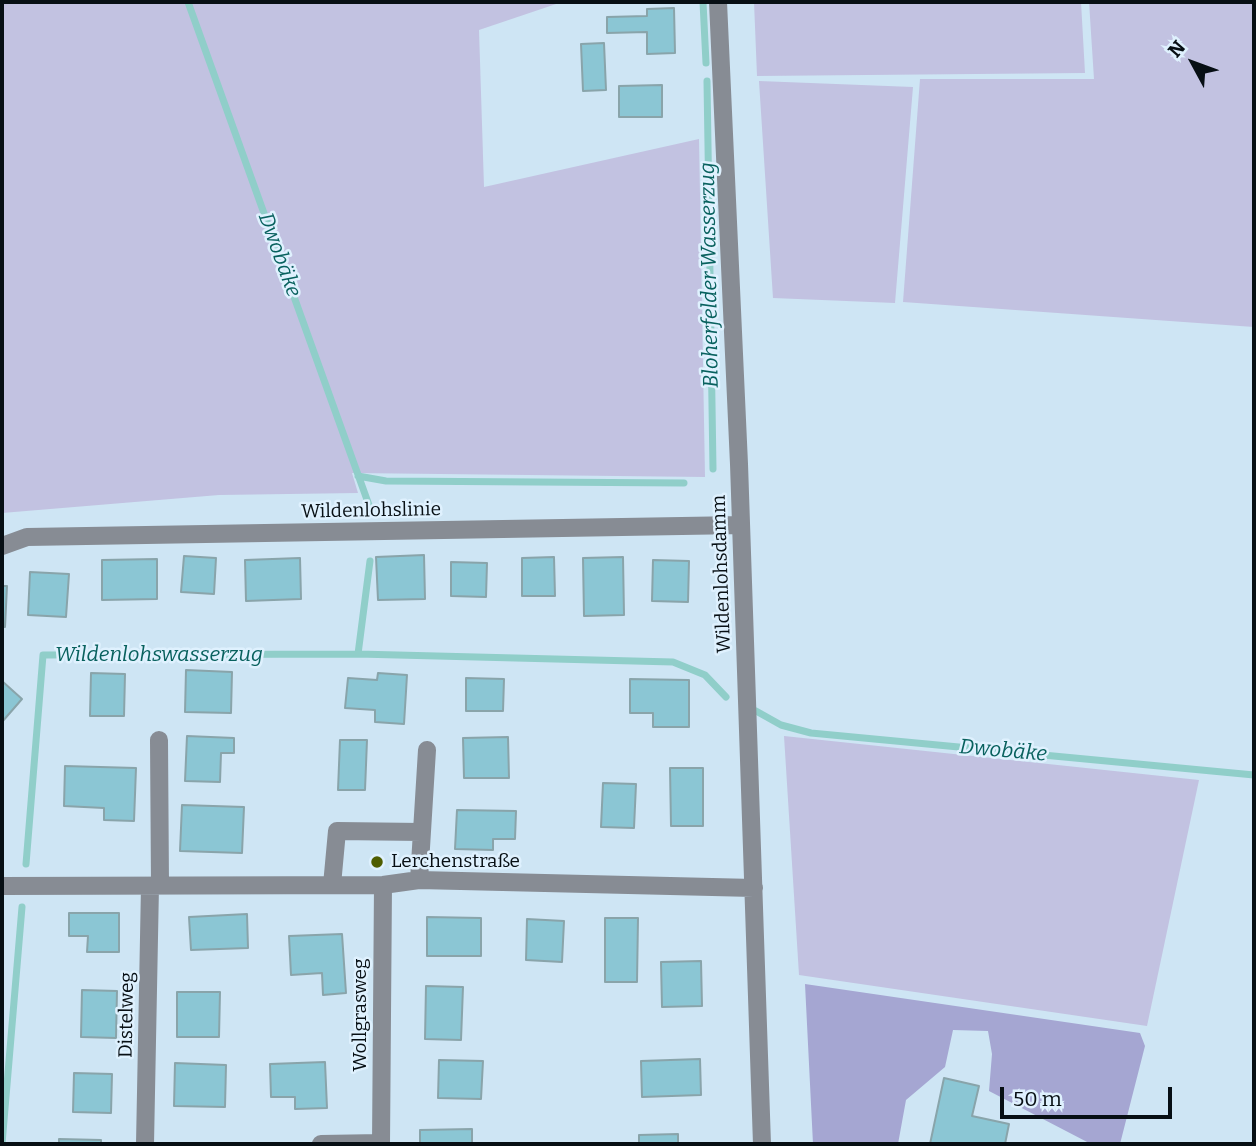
<!DOCTYPE html>
<html>
<head>
<meta charset="utf-8">
<style>
	body { margin:0 }
	#map { position:relative; width:1256px; height:1146px; overflow:hidden; background:#cee5f4; font-family:Bitter,serif }
	canvas { display:block }
	.frame { position:absolute; inset:0; border:4px solid #070f14; pointer-events:none }
	.north { position:absolute; left:1158px; top:28px; width:70px; height:70px; -webkit-text-stroke:5px #dff1fe; paint-order:stroke; rotate:311deg; font-size:19px; font-weight:700; line-height:28px; text-align:center; color:#070f14 }
	.north::after { content:''; display:block; margin:auto; width:24px; height:32px; background:#070f14; clip-path:polygon(50% 0,100% 100%,50% 72%,0 100%) }
	.scale { position:absolute; left:1000px; top:1087px; width:172px; height:32px; box-sizing:border-box; border:4px solid #070f14; border-top:0; padding-left:9px; font-size:21px; line-height:24px; white-space:nowrap; color:#070f14; -webkit-text-stroke:5px #dff1fe; paint-order:stroke }
</style>
</head>
<body>
<div id="map">
<canvas width="1256" height="1146"></canvas>
<div class="frame"></div>
<div class="north">N</div>
<div class="scale">50 m</div>
</div>
<script>
const c = document.querySelector('canvas').getContext('2d');
c.lineJoin = 'round';
function paint(path, color) { c.fillStyle = color; c.fill(path, 'evenodd'); }
function strokePath(path, color, width, dash) { c.strokeStyle = color; c.lineWidth = width; c.lineCap = dash ? 'butt' : 'round'; c.setLineDash(dash || []); c.stroke(path); }
function label(font, color, halo, rows, align = 'center') {
  c.font = font + ' Bitter,serif'; c.lineWidth = 5; c.setLineDash([]); c.textBaseline = 'middle'; c.strokeStyle = halo; c.fillStyle = color; for (const [text, x, y, turn = 0] of rows) {
    c.save(); c.translate(x, y); c.rotate((+turn || 0) * Math.PI / 180); c.textAlign = isNaN(turn) ? turn : align; if (halo) c.strokeText(text, 0, 0); c.fillText(text, 0, 0); c.restore();
  }
}
paint(new Path2D(`
	M 2,2 L 562,2 L 479,30 L 484,187 L 699,139 L 705,477 L 352,473 L 358,493 L 219,495 L 2,513 Z
	M 754,2 L 1081,2 L 1085,73 L 757,76 Z
	M 1089,2 L 1254,2 L 1254,327 L 903,302 L 920,79 L 1094,79 Z
	M 759,81 L 913,87 L 895,303 L 773,298 Z
	M 784,736 L 1199,780 L 1147,1026 L 799,975 Z`), '#c2c2e1');
paint(new Path2D(`
	M 805,984 L 1140,1033 L 1145,1046 L 1120,1144 L 1091,1144 L 989,1091 L 992,1054 L 988,1031 L 953,1030 L 945,1067 L 906,1100 L 898,1144 L 813,1144 Z`), '#a5a6d2');
strokePath(new Path2D(`
	M 188,2 L 370,508
	M 703,2 L 706,63
	M 707,81 L 713,469
	M 358,476 L 386,481 L 684,483
	M 370,561 L 358,654 L 673,662 L 705,675 L 726,697
	M 756,711 L 781,725 L 811,733 L 1254,775
	M 26,864 L 43,655 L 358,654
	M 2,1144 L 22,907`), '#90cec9', 7);
const building = new Path2D(`
	M 674,8 L 675,53 L 647,54 L 647,32 L 607,33 L 607,17 L 647,16 L 647,9 Z
	M 604,43 L 606,90 L 583,91 L 581,44 Z
	M 662,85 L 662,117 L 619,117 L 619,86 Z
	M 424,555 L 425,599 L 378,600 L 376,557 Z
	M 184,556 L 216,558 L 214,594 L 181,592 Z
	M 554,557 L 555,596 L 522,596 L 522,558 Z
	M 623,557 L 624,615 L 584,616 L 583,558 Z
	M 300,558 L 301,599 L 246,601 L 245,560 Z
	M 157,559 L 157,599 L 102,600 L 102,560 Z
	M 653,560 L 689,561 L 688,602 L 652,601 Z
	M 451,562 L 487,563 L 486,597 L 451,596 Z
	M 30,572 L 69,574 L 66,617 L 28,615 Z
	M 2,586 L 7,586 L 5,627 L 2,627 Z
	M 186,670 L 232,672 L 231,713 L 185,712 Z
	M 91,673 L 125,674 L 124,716 L 90,716 Z
	M 378,673 L 407,675 L 404,724 L 375,722 L 375,710 L 345,708 L 348,678 L 377,680 Z
	M 466,678 L 504,679 L 503,711 L 466,711 Z
	M 630,679 L 689,680 L 689,727 L 653,727 L 653,713 L 630,713 Z
	M 2,681 L 22,699 L 2,722 Z
	M 187,736 L 234,738 L 234,753 L 221,753 L 220,782 L 185,781 Z
	M 508,737 L 509,778 L 464,778 L 463,738 Z
	M 340,740 L 367,740 L 365,790 L 338,790 Z
	M 65,766 L 136,768 L 134,821 L 104,820 L 104,808 L 64,806 Z
	M 670,768 L 703,768 L 703,826 L 671,826 Z
	M 603,783 L 636,784 L 634,828 L 601,827 Z
	M 182,805 L 244,807 L 242,853 L 180,851 Z
	M 457,810 L 516,811 L 515,839 L 493,839 L 493,850 L 455,849 Z
	M 69,913 L 119,913 L 119,952 L 87,952 L 88,936 L 69,936 Z
	M 247,914 L 248,948 L 191,950 L 189,917 Z
	M 427,917 L 481,918 L 481,956 L 427,956 Z
	M 605,918 L 638,918 L 637,982 L 605,982 Z
	M 527,919 L 564,921 L 562,962 L 526,960 Z
	M 342,934 L 346,993 L 323,995 L 322,973 L 291,975 L 289,936 Z
	M 701,961 L 702,1006 L 662,1007 L 661,962 Z
	M 426,986 L 463,987 L 461,1040 L 425,1039 Z
	M 82,990 L 117,991 L 116,1038 L 81,1037 Z
	M 177,992 L 220,992 L 219,1037 L 177,1037 Z
	M 700,1059 L 701,1095 L 642,1097 L 641,1061 Z
	M 439,1060 L 483,1061 L 481,1099 L 438,1098 Z
	M 325,1062 L 327,1108 L 295,1109 L 295,1097 L 271,1097 L 270,1064 Z
	M 175,1063 L 226,1065 L 225,1107 L 174,1106 Z
	M 74,1073 L 112,1074 L 111,1113 L 73,1112 Z
	M 944,1078 L 979,1086 L 972,1116 L 1009,1124 L 1005,1144 L 930,1144 Z
	M 472,1129 L 472,1144 L 420,1144 L 420,1130 Z
	M 678,1134 L 678,1144 L 639,1144 L 639,1135 Z
	M 59,1139 L 101,1140 L 101,1144 L 59,1144 Z`);
paint(building, '#8bc6d4');
strokePath(building, '#89a4aa', 2);
strokePath(new Path2D(`
	M 718,2 L 739,464 L 762,1144
	M 2,546 L 27,537 L 741,525
	M 159,740 L 160,885
	M 419,880 L 427,750
	M 332,885 L 337,831 L 422,832
	M 2,886 L 383,885 L 419,880 L 754,888
	M 145,1144 L 150,886
	M 321,1144 L 381,1143
	M 381,1144 L 383,885`), '#878c94', 18);
for (const [x, y, r, color] of [
	[377,862,7,"#4e5d00"]
]) { const dot = new Path2D(); dot.arc(x, y, r, 0, 2 * Math.PI); c.fillStyle = color; c.fill(dot); strokePath(dot, '#dff1fe', 2.5); }
label('19px', '#070f14', '#dff1fe', [
	["Wildenlohslinie",371,511,-1],
	["Wildenlohsdamm",722,574,-92],
	["Distelweg",127,1015,-89],
	["Wollgrasweg",361,1015,-90]
]);
label('19px', '#070f14', '#dff1fe', [
	["Lerchenstraße",391,862]
], 'left');
label('italic 21px', '#08615e', '#dff1fe', [
	["Dwobäke",279,255,70],
	["Bloherfelder Wasserzug",710,275,-91],
	["Wildenlohswasserzug",159,655],
	["Dwobäke",1003,751,5]
]);
</script>
</body>
</html>
